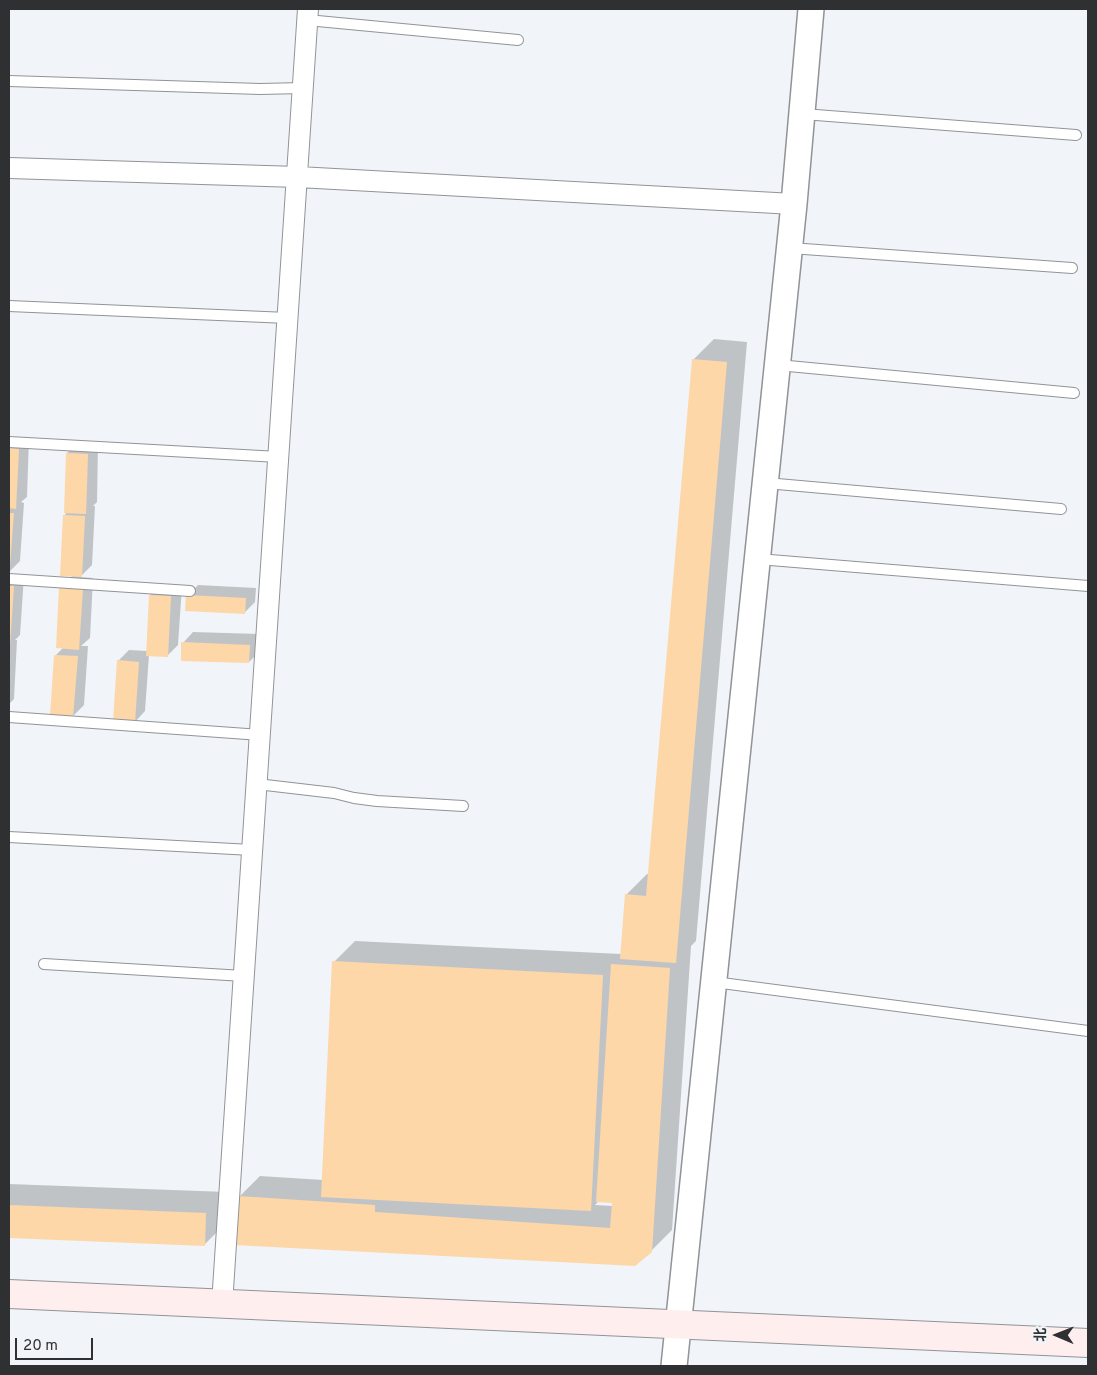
<!DOCTYPE html>
<html>
<head>
<meta charset="utf-8">
<style>
	body { margin:0 }
	#map { position:relative; width:1097px; height:1375px; overflow:hidden; background:#f1f4f8; font-family:Overpass,"Noto Sans SC",sans-serif }
	canvas { display:block }
	.frame { position:absolute; inset:0; border:10px solid #2f3032; pointer-events:none }
	.north { position:absolute; left:1032px; top:1310px; width:50px; height:50px; -webkit-text-stroke:4px #f1f4f8; paint-order:stroke; rotate:271deg; font-size:14px; font-weight:700; line-height:20px; text-align:center; color:#2f3032 }
	.north::after { content:''; display:block; margin:auto; width:18px; height:22px; background:#2f3032; clip-path:polygon(50% 0,100% 100%,50% 72%,0 100%) }
	.scale { position:absolute; left:15px; top:1338px; width:78px; height:22px; box-sizing:border-box; border:2px solid #2f3032; border-top:0; padding-left:6px; font-size:15px; line-height:18px; white-space:nowrap; color:#2f3032; -webkit-text-stroke:4px #f1f4f8; paint-order:stroke }
</style>
</head>
<body>
<div id="map">
<canvas width="1097" height="1375"></canvas>
<div class="frame"></div>
<div class="north">北</div>
<div class="scale">20 m</div>
</div>
<script>
const c = document.querySelector('canvas').getContext('2d');
c.lineJoin = 'round';
function paint(path, color) { c.fillStyle = color; c.fill(path, 'evenodd'); }
function strokePath(path, color, width, dash) { c.strokeStyle = color; c.lineWidth = width; c.lineCap = dash ? 'butt' : 'round'; c.setLineDash(dash || []); c.stroke(path); }
paint(new Path2D(`
	M 714,339 L 747,342 L 696,941 L 691,946 L 672,1230 L 651,1251 L 239,1197 L 260,1176 L 323,1180 L 334,962 L 355,941 L 621,954 L 626,895 L 647,874 L 649,874 L 693,360 ZM 599,1201 L 613,1202 L 613,1206 L 595,1205 Z
	M 29,438 L 27,497 L 21,502 L 24,503 L 20,561 L 9,572 L 9,443 Z
	M 78,443 L 98,443 L 97,502 L 93,506 L 95,506 L 92,565 L 80,577 L 93,578 L 90,638 L 81,646 L 88,646 L 84,705 L 73,716 L 56,655 L 64,647 L 61,588 L 73,575 L 64,516 L 67,512 L 67,453 Z
	M 9,575 L 24,576 L 20,635 L 15,640 L 17,640 L 14,699 L 9,704 Z
	M 161,585 L 182,586 L 178,645 L 167,656 L 149,655 L 145,711 L 135,722 L 118,661 L 129,650 L 147,651 L 150,595 Z
	M 198,585 L 256,588 L 255,602 L 245,612 L 187,596 Z
	M 193,632 L 260,634 L 260,651 L 249,662 L 183,643 Z
	M 9,1184 L 227,1192 L 226,1223 L 205,1244 L 9,1237 Z`), '#0003');
paint(new Path2D(`
	M 692,359 L 727,362 L 676,963 L 620,959 L 625,894 L 646,896 Z
	M 9,448 L 19,449 L 16,509 L 9,508 Z
	M 66,453 L 88,454 L 86,514 L 64,513 Z
	M 9,513 L 14,513 L 10,565 L 9,565 Z
	M 63,515 L 85,516 L 82,577 L 60,576 Z
	M 9,586 L 14,586 L 10,645 L 9,645 Z
	M 59,587 L 83,589 L 79,650 L 56,648 Z
	M 149,595 L 171,596 L 168,657 L 146,656 Z
	M 186,595 L 246,598 L 245,614 L 185,611 Z
	M 181,642 L 250,645 L 249,663 L 181,661 Z
	M 54,655 L 78,656 L 73,717 L 50,716 Z
	M 117,660 L 139,662 L 135,723 L 113,721 Z
	M 332,961 L 603,975 L 591,1211 L 321,1197 Z
	M 611,964 L 670,968 L 652,1252 L 635,1266 L 234,1245 L 238,1196 L 375,1205 L 375,1212 L 610,1228 L 612,1203 L 596,1202 Z
	M 9,1205 L 206,1213 L 205,1246 L 9,1238 Z`), '#fdd7a8');
const service = new Path2D(`
	M 307,20 L 518,40
	M 9,81 L 260,89 L 303,88
	M 803,114 L 1076,135
	M 790,248 L 1072,268
	M 9,306 L 288,318
	M 778,365 L 1074,393
	M 9,442 L 279,457
	M 766,483 L 1061,509
	M 758,559 L 1088,586
	M 9,579 L 190,591
	M 9,717 L 261,735
	M 257,784 L 334,793 L 354,798 L 377,801 L 463,806
	M 9,837 L 252,850
	M 44,964 L 244,976
	M 714,982 L 1088,1031`);
const minor = new Path2D(`
	M 9,168 L 298,177 L 794,204
	M 222,1304 L 308,9`);
const tertiary = new Path2D(`
	M 674,1366 L 794,204 L 811,9`);
const secondary = new Path2D(`
	M 9,1294 L 1088,1343`);
strokePath(service, '#919397', 12);
strokePath(minor, '#919397', 22);
strokePath(tertiary, '#919397', 28);
strokePath(secondary, '#919397', 30);
strokePath(service, '#fff', 10);
strokePath(minor, '#fff', 20);
strokePath(tertiary, '#fff', 25);
strokePath(secondary, '#feeeee', 28);
</script>
</body>
</html>
